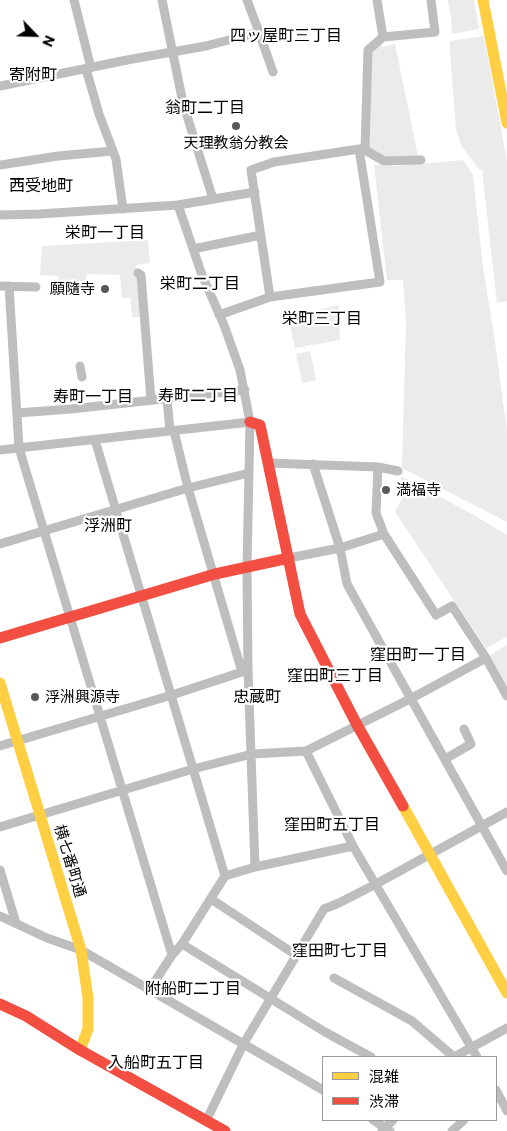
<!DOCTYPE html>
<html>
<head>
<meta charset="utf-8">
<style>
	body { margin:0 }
	#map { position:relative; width:507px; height:1131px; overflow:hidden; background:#fff; font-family:Commissioner,"Noto Sans JP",sans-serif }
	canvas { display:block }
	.legend { position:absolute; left:322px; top:1056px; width:175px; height:65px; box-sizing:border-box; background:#fff; border:1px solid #999; margin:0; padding:6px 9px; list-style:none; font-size:15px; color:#000 }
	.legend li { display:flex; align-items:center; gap:10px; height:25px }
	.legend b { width:25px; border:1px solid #999 }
	.north { position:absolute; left:10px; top:10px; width:50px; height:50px; -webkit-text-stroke:4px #fff; paint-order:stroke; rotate:114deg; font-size:14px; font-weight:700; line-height:20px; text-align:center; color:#000 }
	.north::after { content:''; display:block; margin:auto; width:18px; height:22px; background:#000; clip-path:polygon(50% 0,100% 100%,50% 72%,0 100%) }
</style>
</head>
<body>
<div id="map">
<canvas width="507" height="1131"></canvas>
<ul class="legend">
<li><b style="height:6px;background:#ffcf43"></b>混雑</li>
<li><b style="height:6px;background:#f24e42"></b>渋滞</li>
</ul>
<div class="north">N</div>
</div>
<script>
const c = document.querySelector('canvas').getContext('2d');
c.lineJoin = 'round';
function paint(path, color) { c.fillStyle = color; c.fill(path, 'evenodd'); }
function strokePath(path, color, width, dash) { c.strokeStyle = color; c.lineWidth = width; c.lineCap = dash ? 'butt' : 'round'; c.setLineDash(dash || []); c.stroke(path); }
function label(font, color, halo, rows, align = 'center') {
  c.font = font + ' Commissioner,"Noto Sans JP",sans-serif'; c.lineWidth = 4.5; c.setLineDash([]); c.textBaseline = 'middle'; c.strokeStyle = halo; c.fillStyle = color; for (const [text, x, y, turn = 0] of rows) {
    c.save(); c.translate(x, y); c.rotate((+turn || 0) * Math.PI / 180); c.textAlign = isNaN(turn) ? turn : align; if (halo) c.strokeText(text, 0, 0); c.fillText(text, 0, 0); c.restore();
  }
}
paint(new Path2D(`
	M 448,0 L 474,0 L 479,29 L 452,34 L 451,19 Z
	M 484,36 L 507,161 L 507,301 L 497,303 L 482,170 L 480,170 L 462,147 L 456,130 L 450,52 L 450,41 Z
	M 380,43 L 382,47 L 395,44 L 418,156 L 385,158 L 370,148 L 371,53 Z
	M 463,160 L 473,175 L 483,267 L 494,335 L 507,431 L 507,522 L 402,468 L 406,322 L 403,280 L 387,280 L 374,165 L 397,166 Z
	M 148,240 L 150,263 L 136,265 L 141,317 L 132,317 L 130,298 L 122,298 L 120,275 L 87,274 L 84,287 L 57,286 L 58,276 L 40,275 L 42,246 Z
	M 339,305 L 340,340 L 295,348 L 288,317 Z
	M 310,351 L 316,380 L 302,383 L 296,354 Z
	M 401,476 L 472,514 L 507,535 L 507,637 L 486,648 L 395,512 L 402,498 Z
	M 507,645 L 507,687 L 490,655 Z`), '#ebebeb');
strokePath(new Path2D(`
	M 74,0 L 91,68
	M 162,0 L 183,103 L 213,199
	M 377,0 L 383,37
	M 259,32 L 273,72
	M 86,69 L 99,114 L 116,159 L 123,209
	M 0,86 L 127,60 L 206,46 L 259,32 L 247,0
	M 365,150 L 368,50 L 383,37 L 435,32 L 431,0
	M 0,165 L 58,156 L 113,151
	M 178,205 L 202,275 L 224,325 L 240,370 L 250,422 L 247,567 L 248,670 L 255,867
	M 0,215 L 39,214 L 178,205 L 255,192
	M 193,249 L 261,235
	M 138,273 L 141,275 L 151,400
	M 0,286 L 36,287
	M 9,286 L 19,448 L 172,955
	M 270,297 L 251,170 L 274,162 L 359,149 L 365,150 L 384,161 L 421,160
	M 219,315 L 270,297 L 380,282 L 359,149
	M 80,366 L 82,377
	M 167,399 L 170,431
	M 17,413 L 71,409 L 245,390
	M 174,431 L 188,488 L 242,672
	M 95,440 L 225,876
	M 0,450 L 250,422
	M 268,463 L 378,467 L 398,471
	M 313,464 L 340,548 L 347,584 L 507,871
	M 378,467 L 376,513 L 384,534 L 436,615 L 452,606 L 486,658 L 507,696
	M 0,544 L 188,488 L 249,473
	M 289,558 L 340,548 L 384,534
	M 0,746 L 172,695 L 248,670
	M 306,751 L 353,846 L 477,1057
	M 445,759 L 471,744 L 464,729
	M 0,827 L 193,769 L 252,754 L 306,751 L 412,698 L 486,658
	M 0,870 L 16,923
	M 211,899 L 296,955
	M 0,916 L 47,938 L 81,950 L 323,1090
	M 182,944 L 325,1032 L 371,1057
	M 334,978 L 412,1021 L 454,1057
	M 150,989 L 172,955 L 182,944 L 225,876 L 255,867 L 353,846
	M 454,1057 L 507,1028
	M 496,1090 L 507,1111
	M 373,1120 L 390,1131
	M 206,1121 L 244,1043 L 324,909 L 339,903 L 376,884 L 507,812
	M 382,1131 L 393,1120
	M 452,1131 L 464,1120`), '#bebebe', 9);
strokePath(new Path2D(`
	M 483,0 L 507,123
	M 0,683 L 81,950 L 88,998 L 88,1029 L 80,1050
	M 403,806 L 507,993`), '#ffcf43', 11);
strokePath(new Path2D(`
	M 250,422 L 260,425 L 300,614 L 356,723 L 403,806
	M 0,638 L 215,574 L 289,558
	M 0,1004 L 26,1016 L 80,1050 L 225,1131`), '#f24e42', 11);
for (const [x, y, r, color] of [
	[236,126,5,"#595959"],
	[105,289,5,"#595959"],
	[386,490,5,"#595959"],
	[35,697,5,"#595959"]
]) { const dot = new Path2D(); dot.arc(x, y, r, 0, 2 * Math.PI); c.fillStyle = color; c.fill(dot); strokePath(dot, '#fff', 2); }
label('15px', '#000', '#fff', [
	["天理教翁分教会",236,143,"center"],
	["願隨寺",95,289,"right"],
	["満福寺",396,490],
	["浮洲興源寺",45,697]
], 'left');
label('15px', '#000', '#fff', [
	["横七番町通",70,861,73]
]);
label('16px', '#000', '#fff', [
	["四ッ屋町三丁目",286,36],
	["寄附町",33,75],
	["翁町二丁目",205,108],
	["西受地町",41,186],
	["栄町一丁目",105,233],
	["栄町二丁目",200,284],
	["栄町三丁目",322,319],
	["寿町二丁目",198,396],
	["寿町一丁目",93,397],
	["浮洲町",108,526],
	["窪田町一丁目",418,655],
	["窪田町三丁目",335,676],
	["忠蔵町",257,697],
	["窪田町五丁目",332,825],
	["窪田町七丁目",340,951],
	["附船町二丁目",193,989],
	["入船町五丁目",156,1063]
]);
</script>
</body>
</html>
